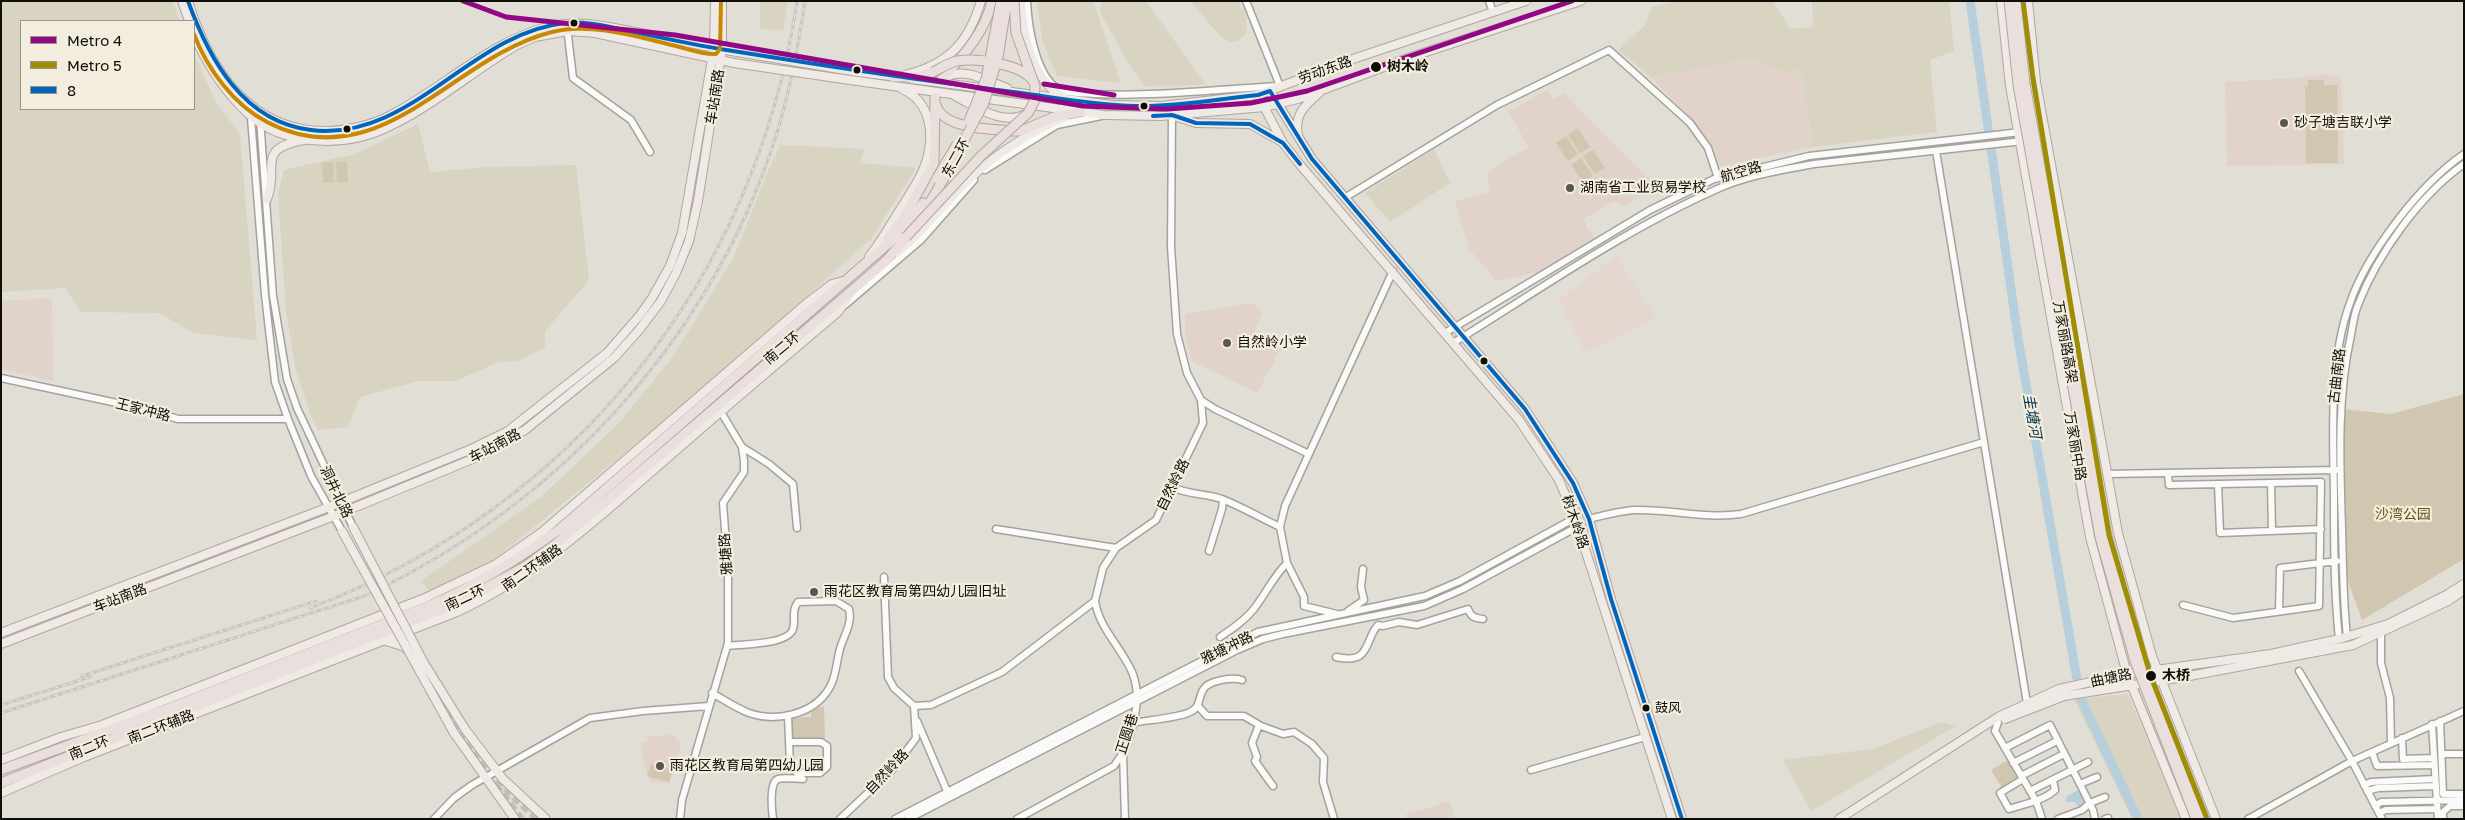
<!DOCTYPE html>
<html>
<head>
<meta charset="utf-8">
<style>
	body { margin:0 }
	#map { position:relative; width:2465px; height:820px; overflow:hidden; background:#e1ded5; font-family:"Golos Text",sans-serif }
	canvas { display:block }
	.frame { position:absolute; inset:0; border:2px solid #100e09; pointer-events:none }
	.legend { position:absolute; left:20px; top:20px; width:175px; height:90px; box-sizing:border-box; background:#f3eddd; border:1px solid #989488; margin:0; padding:6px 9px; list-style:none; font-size:15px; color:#100e09 }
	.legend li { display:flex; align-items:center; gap:10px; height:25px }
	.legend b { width:25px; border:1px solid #989488 }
</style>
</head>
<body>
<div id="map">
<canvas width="2465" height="820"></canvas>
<div class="frame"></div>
<ul class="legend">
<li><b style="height:6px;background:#920783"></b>Metro 4</li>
<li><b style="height:6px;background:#9f8d04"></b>Metro 5</li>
<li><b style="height:6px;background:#0065bd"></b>8</li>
</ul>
</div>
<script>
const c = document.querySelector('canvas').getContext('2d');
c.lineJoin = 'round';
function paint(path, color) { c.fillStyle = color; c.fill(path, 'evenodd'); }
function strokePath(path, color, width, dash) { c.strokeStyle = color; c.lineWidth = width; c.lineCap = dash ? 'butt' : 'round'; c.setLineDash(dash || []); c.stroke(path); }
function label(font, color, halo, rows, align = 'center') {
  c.font = font + ' "Golos Text","Noto Sans SC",sans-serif'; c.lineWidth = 4.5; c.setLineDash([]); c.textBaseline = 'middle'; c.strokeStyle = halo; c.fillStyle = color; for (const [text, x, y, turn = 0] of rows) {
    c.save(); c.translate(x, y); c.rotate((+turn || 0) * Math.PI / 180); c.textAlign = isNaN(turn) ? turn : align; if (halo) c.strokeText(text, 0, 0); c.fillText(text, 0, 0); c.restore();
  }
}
paint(new Path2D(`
	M 1,1 L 173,1 L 179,21 L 21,21 L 21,109 L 194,109 L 194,54 L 214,99 L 240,134 L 257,340 L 194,333 L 159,313 L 81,312 L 65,288 L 1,292 Z
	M 760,1 L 788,1 L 783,30 L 760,29 Z
	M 1037,1 L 1093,1 L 1121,83 L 1057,76 L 1042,40 Z
	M 1101,1 L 1146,1 L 1206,85 L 1145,86 L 1130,66 L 1100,12 Z
	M 1190,1 L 1239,1 L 1241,9 L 1244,9 L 1246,17 L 1247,30 L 1244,36 L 1238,41 L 1230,42 L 1221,37 Z
	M 1676,1 L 1773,1 L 1790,29 L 1813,27 L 1812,1 L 1949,1 L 1954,51 L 1930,60 L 1937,132 L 1813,147 L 1801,68 L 1789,74 L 1751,59 L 1651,77 L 1618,50 L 1645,25 L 1652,7 Z
	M 418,124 L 430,172 L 487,167 L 576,165 L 589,280 L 545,331 L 545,347 L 518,361 L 499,362 L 455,381 L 418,381 L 360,397 L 348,427 L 318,430 L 310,414 L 295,367 L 286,311 L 278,193 L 284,170 L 355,154 Z
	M 780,145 L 864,149 L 860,163 L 916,168 L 871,239 L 701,391 L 497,557 L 430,591 L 421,581 L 541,497 L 619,423 L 671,359 L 733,259 L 766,176 Z
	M 1434,149 L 1450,183 L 1390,222 L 1365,193 Z
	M 2128,694 L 2182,819 L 2132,819 L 2074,699 Z
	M 1941,722 L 1956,726 L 1811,811 L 1783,760 L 1873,749 Z`), '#d9d3c2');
paint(new Path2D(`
	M 1751,59 L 1789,74 L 1801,68 L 1813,147 L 1720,166 L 1710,144 L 1692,121 L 1651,77 Z
	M 2326,74 L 2341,78 L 2344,164 L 2227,166 L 2225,82 L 2296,78 Z
	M 1547,90 L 1553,99 L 1564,93 L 1654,184 L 1650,191 L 1623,206 L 1614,201 L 1584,219 L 1587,229 L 1595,238 L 1585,245 L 1542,271 L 1497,281 L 1469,249 L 1455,201 L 1489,192 L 1488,171 L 1529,147 L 1508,112 Z
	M 52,298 L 53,381 L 1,369 L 1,301 Z
	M 1252,303 L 1263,312 L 1252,336 L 1280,350 L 1257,393 L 1192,361 L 1185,334 L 1185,314 Z
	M 674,735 L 681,745 L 670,783 L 651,782 L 647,775 L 642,756 L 641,742 L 647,742 L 648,736 Z
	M 1449,801 L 1455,819 L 1407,819 L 1405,815 Z`), '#e1d2ca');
paint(new Path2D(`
	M 1616,256 L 1656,318 L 1585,352 L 1558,300 Z`), '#e6d6d0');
paint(new Path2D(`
	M 2308,80 L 2324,80 L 2324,85 L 2337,85 L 2338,163 L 2306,163 L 2305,87 L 2308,86 Z
	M 1578,128 L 1590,147 L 1580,153 L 1568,135 Z
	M 1566,136 L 1578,154 L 1568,161 L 1556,143 Z
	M 1593,150 L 1605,168 L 1595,174 L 1583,156 Z
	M 1581,158 L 1593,176 L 1583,182 L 1571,165 Z
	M 347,161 L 348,182 L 337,182 L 336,162 Z
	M 322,162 L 333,162 L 334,182 L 323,183 Z
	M 2464,394 L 2464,559 L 2362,620 L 2343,567 L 2342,409 L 2391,414 Z
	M 824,707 L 825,738 L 792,740 L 791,718 L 811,717 L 811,708 Z
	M 2008,760 L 2018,778 L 2002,788 L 1991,770 Z
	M 651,764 L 672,770 L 669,782 L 647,776 Z`), '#d1c7b0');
paint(new Path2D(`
	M 2076,791 L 2080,791 L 2085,805 L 2080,808 L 2075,802 L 2065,802 L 2067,796 Z`), '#b7cfdd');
strokePath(new Path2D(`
	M 1970,1 L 2018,338 L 2080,697 L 2138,819`), '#b7cfdd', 9);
strokePath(new Path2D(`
	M 444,700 C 465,747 500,785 538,819
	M 495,785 L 521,819`), '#c2bfb6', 8, [8, 4]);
const minor = new Path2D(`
	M 1027,1 C 1028,25 1035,70 1054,86 C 1064,94 1083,93 1095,94 C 1158,97 1218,89 1280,86 L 1246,1
	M 1489,1 L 1493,12
	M 567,27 L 573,78 L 631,120 L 650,152
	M 250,105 L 265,295 L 275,382 L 288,419 L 311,476 L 342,531
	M 260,119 L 273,296 L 287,379 L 297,408 L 353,527
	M 1936,151 L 2027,703
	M 985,170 L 1057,125 L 1101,116
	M 1346,197 L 1497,105 L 1609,50 L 1690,123 L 1708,148 L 1718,178
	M 845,305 L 921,240 L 974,180
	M 1445,333 L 1650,210 L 1714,179 L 1809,156 L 2021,132
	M 1453,343 C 1539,290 1623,231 1715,190 C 1745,176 1781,170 1814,164 L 2023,141
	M 1,378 L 140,408 L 178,419 L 288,419
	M 1201,400 L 1215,409 L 1309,454
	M 742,447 L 769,464 L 793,484 L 797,528
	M 2107,474 L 2336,470
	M 2168,474 L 2169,485 L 2321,482 L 2319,606 L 2233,618 L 2183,605
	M 2271,483 L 2272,531
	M 2218,484 L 2220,533 L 2321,529
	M 1172,487 C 1188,495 1205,493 1222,499 C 1242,507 1261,518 1280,527 L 1287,563 L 1304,597 L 1304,606 L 1337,614
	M 1589,519 C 1604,515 1619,511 1635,510 C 1671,509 1705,519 1741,514 L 1984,442
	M 1280,527 L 1285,506 L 1393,271
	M 996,529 L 1116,548
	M 1209,551 L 1222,509 L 1223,500
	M 884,577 L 888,677 L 894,688 L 914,706
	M 1348,611 L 1364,600 L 1361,587 L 1363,569
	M 2279,611 L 2280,568 L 2337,561
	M 2381,629 L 2381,663 L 2390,698 L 2391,743
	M 1220,637 C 1232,629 1244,621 1253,610 C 1265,595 1273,577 1287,563
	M 2347,637 C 2343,600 2343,564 2342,527 C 2340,463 2337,397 2351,335 C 2353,325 2354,314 2358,305 C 2377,255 2419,196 2464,164
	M 2339,639 C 2334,591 2334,543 2334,495 C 2333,435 2329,360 2350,303 C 2360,273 2378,246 2397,221 C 2416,196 2438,172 2464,154
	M 1336,657 C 1372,665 1364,640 1378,625 L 1383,626 L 1399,622 L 1417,625 L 1468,609 C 1471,617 1474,618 1483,619
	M 712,693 C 724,700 736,708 749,713 C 775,722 810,715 826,693 C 835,682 836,666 839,653 C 842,637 853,626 849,609 L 836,601 L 798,602 C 791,611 796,619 793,629 C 788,645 742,644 727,646
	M 1198,706 L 1207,716 L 1244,716 L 1261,726 L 1283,734 L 1294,732 L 1312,744 L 1324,758 L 1323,782 L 1334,819
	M 788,716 L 790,765 L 797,773 L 820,773 L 827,767 L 827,746 L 821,742 L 789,742 L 788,716
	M 917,721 L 947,791
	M 2440,721 L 2443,794 L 2464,794
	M 1998,722 L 1995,731 L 2036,801 L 2042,819
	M 1133,723 C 1147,720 1179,718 1190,712 C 1201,707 1198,698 1203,690 C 1208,680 1233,677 1242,680
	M 2432,724 L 2438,819
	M 1259,725 L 1252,743 L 1257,757 L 1255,761 L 1273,786
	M 2402,738 L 2403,759 L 2434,758
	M 2005,748 L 2050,725 L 2093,810 L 2095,819
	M 2372,752 L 2377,766 L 2434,765
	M 1123,754 L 1125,819
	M 2442,754 L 2464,754
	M 2013,763 L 2057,741
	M 1531,770 L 1645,737
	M 2021,776 L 2064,754
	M 2023,779 L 2000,793 L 2009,809 C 2024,804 2043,801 2055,790 L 2053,780
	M 2080,784 L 2097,777
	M 2364,785 L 2371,782 L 2435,779
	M 2030,791 L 2088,762
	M 2367,791 L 2378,788 L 2436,786
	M 2375,806 L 2381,802 L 2464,800
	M 2379,813 L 2386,810 L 2437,809
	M 434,819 L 454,798 L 472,785 L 590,718 L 643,711 L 709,706
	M 680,819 L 682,800 L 728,643 L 728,570 L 723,503 L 744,472 L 744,461 L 742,447 L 721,412
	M 773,819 C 772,811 769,782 778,779 C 784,777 796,779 803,779
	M 840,819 L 892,770 L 916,738 L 914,706 L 931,705 L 1002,672 L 1095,601 L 1103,568 L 1116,548 L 1156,520 L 1203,423 L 1201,400 L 1187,373 L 1177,334 L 1171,247 L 1172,115
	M 895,819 L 1258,632 L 1425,596 L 1460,581 L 1575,518
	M 908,819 L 1237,650 L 1263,639 L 1283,634 L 1424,606 L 1463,589 L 1577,527
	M 1017,819 L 1114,766 C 1131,744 1144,700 1132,672 C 1121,647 1099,628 1095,601
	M 2058,819 L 2082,810 L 2090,803 L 2105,797
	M 2105,819 L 2108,818
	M 2248,819 L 2352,761 L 2299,671
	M 2382,819 L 2352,761 L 2464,711
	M 2443,819 L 2443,812 L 2450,806 L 2464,806`);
const major = new Path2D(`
	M 182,1 L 189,21
	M 188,1 C 209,69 250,133 329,131 C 350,130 372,125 391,115 C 445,87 491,40 551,26 C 581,19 612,28 641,33 C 673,40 705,46 737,52
	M 1021,1 C 1022,32 1033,83 1064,97
	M 2001,1 L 2010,86 L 2090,537 L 2127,674 L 2186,819
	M 2028,1 L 2036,82 L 2118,533 L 2152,656 L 2216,819
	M 194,35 C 207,64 226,94 251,116 C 286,147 348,147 388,127 C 433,106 474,70 517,45 L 535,37 L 568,31 L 595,33 L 734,63
	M 858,72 L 898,77
	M 905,75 C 948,65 969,42 981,1
	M 944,78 C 965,66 986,81 1007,88
	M 912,79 L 1112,105 L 1161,106 L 1258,95 L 1350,60 L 1526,1
	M 857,81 L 1104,115 L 1161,116 L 1264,107 L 1298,99 L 1408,58 L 1581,1
	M 1270,91 L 1312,159 L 1525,409 L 1573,483 L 1589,519 L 1611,599 L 1682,819
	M 1258,95 L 1283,143 L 1301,166 L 1519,420 L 1559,480 L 1575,518 L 1672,819
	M 955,96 C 977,107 1002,126 1026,114
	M 1177,117 L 1196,123 L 1250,124 L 1282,142
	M 1298,136 C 1294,115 1304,106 1319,93
	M 267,199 C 280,167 254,149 304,140
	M 897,253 C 926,230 947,199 975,174 C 997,153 1036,129 1065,117
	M 869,257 C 883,239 893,220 905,202 C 912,190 921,178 925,165 C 935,137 932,102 902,89
	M 1,633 L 329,507 L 469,450 L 508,431 L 607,353 L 640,315 L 652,298 L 670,266 L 682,233 L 714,48 L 715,1
	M 386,641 L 402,646 L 409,651
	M 1,644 L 334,516 L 475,458 L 525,430 L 614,358 L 639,330 L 661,301 L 676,273 L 689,241 L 698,201 L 722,50 L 722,1
	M 2005,719 L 2064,696 L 2184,677 L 2353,645 L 2448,601 L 2464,590
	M 465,729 L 503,779 L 546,819
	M 454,733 L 515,819
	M 1,760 L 61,737 L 102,725 L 425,598 L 496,564 L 542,532 L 807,303 L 832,284 L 847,280
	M 1,793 L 84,757 L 457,612 C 536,576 599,517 664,461 C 721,411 779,362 837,313 L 849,297
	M 1839,819 L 1998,717 L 2059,689 L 2127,674 L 2271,654 L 2339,639 L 2388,624 L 2448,594 L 2464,584`);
const highway = new Path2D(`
	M 893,77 L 916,77 L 933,72
	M 941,80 C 963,56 985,33 992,1
	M 936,105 C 943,129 990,129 1012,131 L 1021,131 L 1054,117 L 1080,112
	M 920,219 L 940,185
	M 888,239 L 907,212 L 934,163 L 935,98
	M 1,770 L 167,709 L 426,607 C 475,586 518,560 561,528 L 890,242 L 910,222 L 923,203
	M 1,783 L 462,601 L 526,566 L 556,544 L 855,288 L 887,260 L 911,232`);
strokePath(minor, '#a4a29b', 9);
strokePath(major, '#b1a59f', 10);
strokePath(highway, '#b1a59f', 11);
strokePath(minor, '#fafaf9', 6);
strokePath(major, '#f0eae7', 8);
strokePath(highway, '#eadfdc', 9);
const rail = new Path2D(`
	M 310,608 C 573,508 756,280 797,1
	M 82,676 L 316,601
	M 1,705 L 90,677
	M 1,713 L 364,596 C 561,505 721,329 781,119 C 792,80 799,41 805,1`);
strokePath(rail, '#c8c6c4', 3);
strokePath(rail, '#f3eddd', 1, [4]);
const majorBridge = new Path2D(`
	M 737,52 L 858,72
	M 734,63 L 857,81
	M 353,527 L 424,663 L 465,729
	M 342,531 L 454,733`);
const highwayBridge = new Path2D(`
	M 2009,1 L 2018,85 L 2100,537 L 2135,661 L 2196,819
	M 2016,1 L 2025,84 L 2107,536 L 2141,659 L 2204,819
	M 933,72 C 941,68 948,63 957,61 C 977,58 1022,64 1033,81
	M 969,121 L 986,79 L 1001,1
	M 937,178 L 957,144
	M 940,185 L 984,103 L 998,57 L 1007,1
	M 906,237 L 981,156 L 1028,113 L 1034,102 L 1035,86 L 1016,33 L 1014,1`);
strokePath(majorBridge, '#b1a59f', 10, []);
strokePath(highwayBridge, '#b1a59f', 11, []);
strokePath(majorBridge, '#f0eae7', 8);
strokePath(highwayBridge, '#eadfdc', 9);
strokePath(new Path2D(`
	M 188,1 C 209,59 243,122 311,130 C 411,142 470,33 565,23 C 585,21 605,26 624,30 C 660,37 697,46 733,51 C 826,66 919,80 1013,92 C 1053,97 1094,105 1135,106 C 1176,107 1217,99 1258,95 L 1270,91 L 1312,159 L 1525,409 L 1573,483 L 1589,519 L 1611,599 L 1682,819
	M 1153,116 L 1172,115 L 1196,123 L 1250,124 L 1283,143 L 1300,164`), '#0065bd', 4);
strokePath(new Path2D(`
	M 194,34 C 207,69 234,105 267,122 C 380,181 453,56 552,32 C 591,22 638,37 676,46 C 688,49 703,55 716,54 L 720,49 L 721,1`), '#c98802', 4);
strokePath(new Path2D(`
	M 463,1 L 506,17 L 675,35 L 1083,106 L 1167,109 L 1251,103 L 1307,91 L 1572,1
	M 1044,84 L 1114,95`), '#920783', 5);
strokePath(new Path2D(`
	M 2023,1 L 2033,78 L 2109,535 L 2151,677 L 2207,819`), '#9f8d04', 5);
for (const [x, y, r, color] of [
	[574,23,4.5,"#100e09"],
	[1376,67,6,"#100e09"],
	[857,70,4.5,"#100e09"],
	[1144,106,4.5,"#100e09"],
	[2284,123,5,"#595750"],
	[347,129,4.5,"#100e09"],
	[1570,188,5,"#595750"],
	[1227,343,5,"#595750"],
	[1484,361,4.5,"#100e09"],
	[814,592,5,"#595750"],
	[2151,676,6,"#100e09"],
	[1646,708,4.5,"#100e09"],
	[660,766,5,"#595750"]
]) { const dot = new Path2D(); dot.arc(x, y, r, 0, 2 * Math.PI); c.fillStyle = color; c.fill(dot); strokePath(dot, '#f3eddd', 2); }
label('13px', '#100e09', '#f3eddd', [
	["鼓风",1655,708]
], 'left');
label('bold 14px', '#100e09', '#f3eddd', [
	["树木岭",1387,67],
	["木桥",2162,676]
], 'left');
label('14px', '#100e09', '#f3eddd', [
	["劳动东路",1325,70,-20],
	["车站南路",715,97,-81],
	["东二环",956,158,-61],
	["航空路",1741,172,-16],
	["万家丽路高架",2065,342,80],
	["南二环",782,348,-40],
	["古曲南路",2337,376,-83],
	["王家冲路",143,410,14],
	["车站南路",495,446,-28],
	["万家丽中路",2075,446,80],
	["自然岭路",1173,485,-64],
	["洞井北路",336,492,64],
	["树木岭路",1575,522,71],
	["雅塘路",726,554,-94],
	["南二环辅路",532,568,-35],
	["车站南路",120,598,-21],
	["南二环",465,598,-25],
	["雅塘冲路",1227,648,-26],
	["曲塘路",2111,678,-12],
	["南二环辅路",161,727,-21],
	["正圆巷",1127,734,-72],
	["南二环",89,748,-22],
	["自然岭路",887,772,-47]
]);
label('14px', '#100e09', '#f3eddd', [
	["砂子塘吉联小学",2294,123],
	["湖南省工业贸易学校",1580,188],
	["自然岭小学",1237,343],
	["雨花区教育局第四幼儿园旧址",824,592],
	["雨花区教育局第四幼儿园",670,766]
], 'left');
label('14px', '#675113', '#f3eddd', [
	["沙湾公园",2403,515]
]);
label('italic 15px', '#03334c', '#f3eddd', [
	["圭塘河",2032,416,80]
]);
</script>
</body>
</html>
